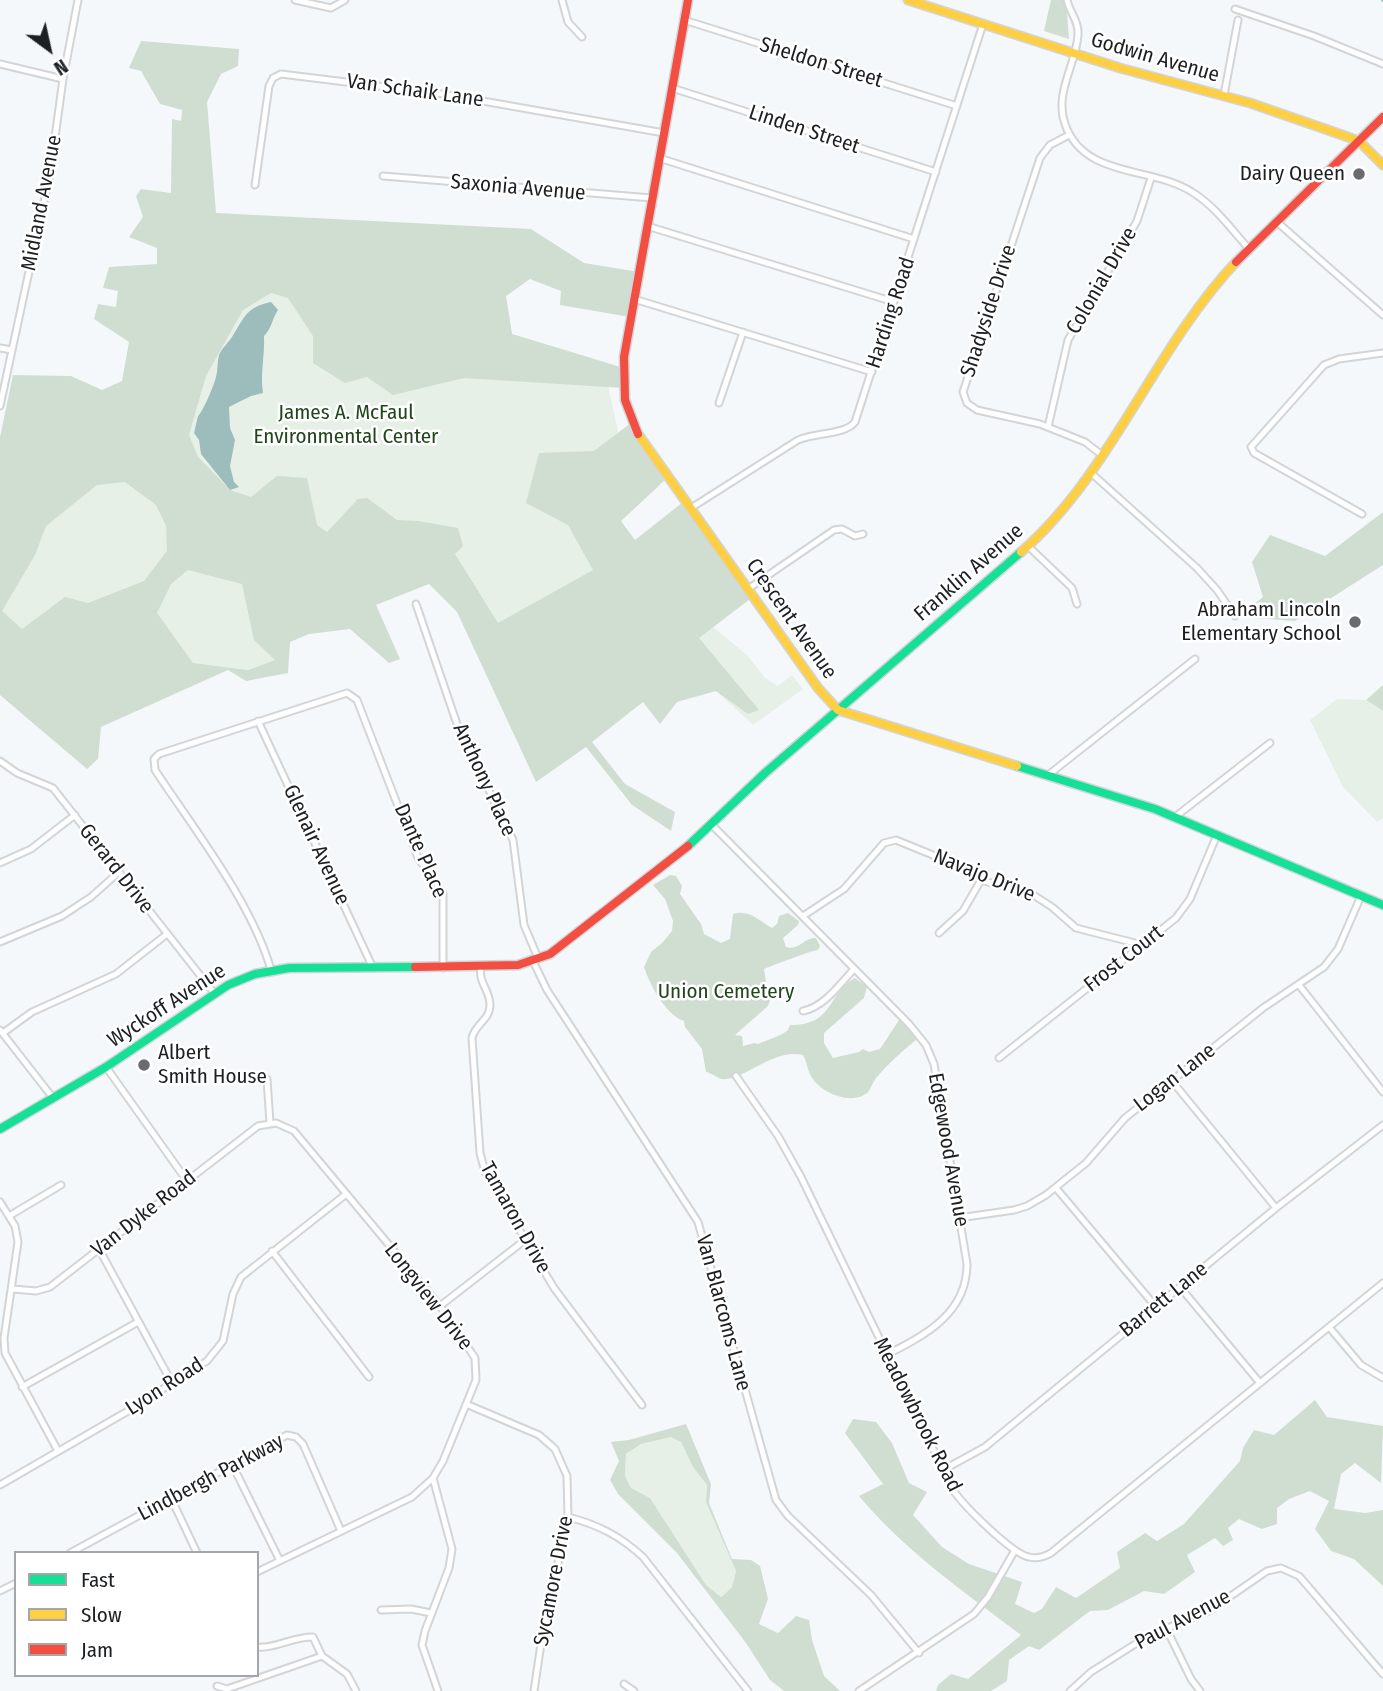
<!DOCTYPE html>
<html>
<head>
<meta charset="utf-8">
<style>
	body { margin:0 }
	#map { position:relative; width:1383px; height:1691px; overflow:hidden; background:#f5f8fb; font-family:"Fira Sans Condensed",sans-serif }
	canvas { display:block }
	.legend { position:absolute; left:14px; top:1551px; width:245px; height:126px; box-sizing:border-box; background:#fff; border:2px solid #a5a6a7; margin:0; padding:9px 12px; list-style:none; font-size:21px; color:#1d2023 }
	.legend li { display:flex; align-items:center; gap:14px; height:35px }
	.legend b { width:35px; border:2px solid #a5a6a7 }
	.north { position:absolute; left:14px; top:14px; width:70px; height:70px; -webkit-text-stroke:5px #fff; paint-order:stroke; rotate:147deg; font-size:19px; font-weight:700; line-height:28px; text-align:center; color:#1d2023 }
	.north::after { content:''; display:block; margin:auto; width:24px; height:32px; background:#1d2023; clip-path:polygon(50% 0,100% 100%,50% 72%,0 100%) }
</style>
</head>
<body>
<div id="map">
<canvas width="1383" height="1691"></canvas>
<ul class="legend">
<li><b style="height:9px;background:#16e098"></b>Fast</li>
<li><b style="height:9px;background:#ffcf43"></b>Slow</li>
<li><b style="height:9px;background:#f24e42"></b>Jam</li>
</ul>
<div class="north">N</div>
</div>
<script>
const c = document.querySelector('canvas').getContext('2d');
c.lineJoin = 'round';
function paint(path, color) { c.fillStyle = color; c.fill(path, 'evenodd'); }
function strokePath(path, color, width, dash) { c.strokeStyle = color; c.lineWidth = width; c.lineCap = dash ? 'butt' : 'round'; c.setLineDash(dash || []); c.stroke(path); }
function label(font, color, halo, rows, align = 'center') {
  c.font = font + ' "Fira Sans Condensed",sans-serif'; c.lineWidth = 5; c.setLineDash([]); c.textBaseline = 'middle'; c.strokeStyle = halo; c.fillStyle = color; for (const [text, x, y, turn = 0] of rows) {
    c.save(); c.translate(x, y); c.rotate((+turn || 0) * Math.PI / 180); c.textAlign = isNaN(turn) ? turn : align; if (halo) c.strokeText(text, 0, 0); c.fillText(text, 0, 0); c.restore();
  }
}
paint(new Path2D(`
	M 251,280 L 506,296 L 512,334 L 603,362 L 621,445 L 658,487 L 621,521 L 635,540 L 707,622 L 748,656 L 765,678 L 778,686 L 792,675 L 803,689 L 753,725 L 705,681 L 664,708 L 473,614 L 435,573 L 262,647 L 275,660 L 248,670 L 215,666 L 68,726 L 0,618 L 0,515 Z
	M 1337,699 L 1366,700 L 1383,711 L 1383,818 L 1377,822 L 1343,787 L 1310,720 Z
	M 671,1437 L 681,1442 L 693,1467 L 707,1485 L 706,1502 L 736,1571 L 732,1587 L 720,1597 L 706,1585 L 650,1498 L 631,1488 L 625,1476 L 626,1454 L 641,1444 Z`), '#e6f0e7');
paint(new Path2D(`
	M 1051,0 L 1066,0 L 1069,39 L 1044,31 Z
	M 141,41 L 239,49 L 238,66 L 221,74 L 207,102 L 216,213 L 531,229 L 584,263 L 639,272 L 630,317 L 560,305 L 561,291 L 530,279 L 506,296 L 512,334 L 624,368 L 623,388 L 464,378 L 393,395 L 367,377 L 345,383 L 313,363 L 313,336 L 288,298 L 271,293 L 243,310 L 206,376 L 189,435 L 198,457 L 230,490 L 251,497 L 277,476 L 307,478 L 317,525 L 327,532 L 358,499 L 367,498 L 397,520 L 418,521 L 458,528 L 463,546 L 455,554 L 498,623 L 593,570 L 568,525 L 526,503 L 539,453 L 594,451 L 631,423 L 668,477 L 621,521 L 635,540 L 687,499 L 754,596 L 699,638 L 759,710 L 748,714 L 716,691 L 677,702 L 660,724 L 643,702 L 592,742 L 625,784 L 675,812 L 671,831 L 632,805 L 586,747 L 536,782 L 457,612 L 429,584 L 376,605 L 400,659 L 389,663 L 350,629 L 309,634 L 290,642 L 288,673 L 246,681 L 228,670 L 101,727 L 98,759 L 87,769 L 0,695 L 0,437 L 13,375 L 71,376 L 102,390 L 122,381 L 129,342 L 94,319 L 98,304 L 116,307 L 118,291 L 103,288 L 109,267 L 157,264 L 157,248 L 129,237 L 143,217 L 136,196 L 141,189 L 171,193 L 172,119 L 181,121 L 182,110 L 160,104 L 141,71 L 129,68 ZM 125,482 L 156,505 L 166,526 L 167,551 L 144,581 L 88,603 L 65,597 L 22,629 L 2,611 L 35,555 L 46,526 L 97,485 ZM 188,570 L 242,584 L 254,640 L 275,660 L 248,670 L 193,663 L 157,613 L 171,584 Z
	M 1383,512 L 1383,565 L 1295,621 L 1238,617 L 1263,597 L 1252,562 L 1270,535 L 1325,556 Z
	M 1383,685 L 1383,711 L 1366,700 Z
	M 670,875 L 676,876 L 682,886 L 680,894 L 701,924 L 704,934 L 721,943 L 730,939 L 733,914 C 749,909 758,920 772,928 L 777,924 L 779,916 L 788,913 L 799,921 L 798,925 L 783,938 L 786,947 C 799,951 804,937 816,938 L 820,946 L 818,950 C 813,950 771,966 764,969 L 768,994 L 771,997 L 768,1006 L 735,1035 L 742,1036 L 743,1046 L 754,1043 L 758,1044 C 769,1039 779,1037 788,1030 L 790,1025 C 835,1025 826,994 855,978 L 867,987 L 864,998 L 824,1033 L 824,1043 L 833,1058 L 859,1052 L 863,1049 L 869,1052 L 880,1049 L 899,1020 L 912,1032 L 916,1040 C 901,1052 888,1064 876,1078 C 873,1082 871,1088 868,1092 C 852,1107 819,1092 811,1076 C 807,1069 807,1062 803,1055 C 773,1048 742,1082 722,1079 C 717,1078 712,1073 706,1072 L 702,1049 L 685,1027 L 684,1021 C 665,1014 650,985 644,967 L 651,952 L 663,942 L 672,931 L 673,921 L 665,899 L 653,885 Z
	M 1315,1400 L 1327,1417 L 1383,1426 L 1381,1483 L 1355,1463 L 1341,1474 L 1334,1509 L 1365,1513 L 1383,1510 L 1383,1586 L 1354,1559 L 1331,1551 L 1315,1529 L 1329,1501 L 1310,1491 L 1289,1499 L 1277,1508 L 1277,1524 L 1262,1529 L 1239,1519 L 1228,1528 L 1233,1540 L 1223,1546 L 1215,1538 L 1187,1555 L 1195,1572 L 1164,1594 L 1144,1591 L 1108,1610 L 1090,1611 L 1039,1650 L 1029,1646 L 1009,1660 L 1007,1681 L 991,1691 L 936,1691 L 938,1685 L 951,1674 L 968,1679 L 1021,1635 C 963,1591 905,1551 859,1496 L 883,1484 L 845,1433 L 853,1419 L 876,1422 L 892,1443 L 909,1483 L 927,1492 L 913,1515 L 942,1547 L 969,1564 L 1022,1582 L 1015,1604 L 1034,1613 L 1042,1609 L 1056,1587 L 1076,1598 L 1120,1568 L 1117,1552 L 1145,1533 L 1157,1541 L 1184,1524 L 1240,1461 L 1243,1448 L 1254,1430 L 1274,1435 Z
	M 686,1424 L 711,1484 L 709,1503 L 732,1559 L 751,1560 L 760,1566 L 768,1599 L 759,1624 L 778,1633 L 796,1616 L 809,1620 L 812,1640 L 824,1676 L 840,1691 L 784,1691 L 770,1680 L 746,1643 L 677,1553 L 618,1494 L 610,1480 L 619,1461 L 611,1442 L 629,1440 ZM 671,1437 L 681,1442 L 693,1467 L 707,1485 L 706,1502 L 736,1571 L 732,1587 L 721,1597 L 706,1585 L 650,1498 L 631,1488 L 625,1476 L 626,1454 L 641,1444 Z`), '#cfded0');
paint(new Path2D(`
	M 271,302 L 278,310 C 272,319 272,328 264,336 C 265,356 260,373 263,393 L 251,396 L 229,407 L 230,428 L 235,440 L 230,466 L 234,482 L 239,487 L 230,490 L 201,454 L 199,440 L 194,433 L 198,416 C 203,412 214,385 216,377 C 218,370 217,362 219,355 C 222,348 228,343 232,337 C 244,318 246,307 271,302 Z`), '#9dbdbd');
strokePath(new Path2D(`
	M 1382,0 L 1383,1`), '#9dbdbd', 2);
const street = new Path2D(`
	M 295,0 L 331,8 L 345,0
	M 562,0 L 568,22 L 582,37
	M 1067,0 C 1070,13 1079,21 1078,35 C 1076,65 1054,93 1065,124 C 1084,179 1152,166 1192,192 C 1215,206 1231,229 1249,249
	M 1235,9 L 1314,36 L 1383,64
	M 684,20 L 957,106
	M 0,64 L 63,79
	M 672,88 L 936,172
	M 1224,95 L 1238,20
	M 1069,135 L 1050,145 L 1040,158 L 963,392 L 967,403 L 977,410 L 1040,424 L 1085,442 L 1102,455
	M 659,158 L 914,239
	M 383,176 L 652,198
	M 255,185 L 269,86 L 273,78 L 281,74 L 443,94 L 664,133
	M 1277,222 L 1383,315
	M 647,226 L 894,302
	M 634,299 L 872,372
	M 0,348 L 12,350
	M 719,403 L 743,332
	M 0,406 L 50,174 L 63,79 L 78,0
	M 1048,427 L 1068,340 L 1137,221 L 1151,178
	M 1090,472 L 1197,568 L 1217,590 L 1235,616
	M 691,508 L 798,440 C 816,432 845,435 855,422 L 983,24
	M 1362,514 L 1254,453 L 1251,447 L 1324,365 L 1339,359 L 1383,353
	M 1028,546 L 1072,588 L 1077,604
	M 748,589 L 834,530 L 842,529 L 855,536 L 863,534
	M 416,604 L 457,724 L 513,840 L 524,925 L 538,958
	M 258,721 L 373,968
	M 0,761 L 17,773 L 53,788 L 214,993
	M 1047,776 L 1195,659
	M 1175,817 L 1270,743
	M 712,825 L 909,1024 L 926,1045 L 934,1064 L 967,1264 C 967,1313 926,1335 886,1355
	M 0,863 L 31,849 L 75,815
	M 803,916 L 844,889 L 884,843 L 896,840 L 945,860 L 981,880 L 1035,896 L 1052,907 L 1076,928 L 1143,945
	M 939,933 L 963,911 L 981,880
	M 0,942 L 62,916 L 91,897 L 119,872
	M 533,961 L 547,990 L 698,1222 L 776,1500 L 788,1516 L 871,1595 L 919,1653
	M 481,967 C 478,983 490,990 490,1005 C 490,1020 475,1024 472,1038 L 480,1153 L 485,1172 L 554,1288 L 642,1405
	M 271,970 C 252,903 194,829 155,770 L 154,759 L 159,754 L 347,693 L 357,700 L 418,858 L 443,893 L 443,968
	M 1299,985 L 1383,1092
	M 803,1011 C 824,1007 840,984 854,969
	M 0,1030 L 53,1098
	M 3,1033 L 32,1012 L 116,974 L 167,934
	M 999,1058 L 1176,918 L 1190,899 L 1217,835
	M 106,1067 L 187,1181
	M 736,1076 L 778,1136 L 801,1177 L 953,1490 C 964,1506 1012,1554 1029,1557 C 1037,1559 1044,1557 1051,1553 L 1383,1283
	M 267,1079 L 270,1123
	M 1172,1081 L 1276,1208
	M 1056,1188 L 1156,1307
	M 0,1202 L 15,1226 L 18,1242 L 4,1338 L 5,1353 L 58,1451
	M 9,1216 L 61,1185
	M 959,1218 L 1014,1210 L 1027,1206 L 1046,1195 L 1086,1163 L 1125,1118 L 1263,1008 L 1324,967 L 1338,949 L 1361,896
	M 99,1249 L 172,1383
	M 272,1251 L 369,1377
	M 1180,1287 L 1260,1383
	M 13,1289 L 36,1291 L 50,1287 L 258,1126 L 276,1123 L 294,1131 L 440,1306 L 475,1358 L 476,1380 L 443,1461 L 433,1478 L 412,1497 L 257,1572
	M 440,1306 L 525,1240
	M 1329,1327 L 1361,1365 L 1383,1378
	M 22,1387 L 138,1322
	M 466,1404 L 539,1435 L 555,1449 L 567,1476 L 568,1517 L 542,1637 L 534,1691
	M 232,1464 L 280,1561
	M 943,1470 L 985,1447 L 1276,1208 L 1383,1125
	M 433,1478 L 452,1549 L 449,1568 L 425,1631 L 422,1645 L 438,1691
	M 0,1485 L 128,1411 L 207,1361 L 223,1341 L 233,1294 L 241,1277 L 345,1195
	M 171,1498 L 197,1553
	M 568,1517 C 599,1525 620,1536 643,1557 L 748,1691
	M 70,1553 L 287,1435 L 296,1437 L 303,1444 L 341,1531
	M 0,1591 L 16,1583
	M 381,1610 L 411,1609 L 431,1613
	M 1166,1628 L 1191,1679 L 1200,1691
	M 257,1647 C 275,1649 291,1637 313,1637 L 322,1656 L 347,1674 L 356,1691
	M 624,1684 L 634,1691
	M 217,1686 L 227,1689 L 322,1656
	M 859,1691 L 974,1614 L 988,1597 L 1015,1550
	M 1070,1691 L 1091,1672 L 1148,1636 L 1209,1611 L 1267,1571 L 1281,1568 L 1299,1576 L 1383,1674`);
const fast = new Path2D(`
	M 1017,766 L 1155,809 L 1383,905
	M 688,846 L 765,773 L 1021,552
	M 0,1129 L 106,1067 L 228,985 L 255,974 L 289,968 L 415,967`);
const slow = new Path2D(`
	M 908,0 L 1120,68 L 1250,103 L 1328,130 L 1359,141 L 1383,165
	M 638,434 L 818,688 L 838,710 L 1017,766
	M 1021,552 C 1111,474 1154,349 1236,262`);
const jam = new Path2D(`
	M 1236,262 L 1383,117
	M 638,434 L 625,400 L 624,357 L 688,0
	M 415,967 L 518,965 L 550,954 L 688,846`);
strokePath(street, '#d2d5d8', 9);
strokePath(fast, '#d2d5d8', 11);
strokePath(slow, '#d2d5d8', 11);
strokePath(jam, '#d2d5d8', 11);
strokePath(street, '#fefefe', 5);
strokePath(fast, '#16e098', 8);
strokePath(slow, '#ffcf43', 8);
strokePath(jam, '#f24e42', 8);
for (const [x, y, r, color] of [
	[1359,174,7,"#696c6f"],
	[1355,622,7,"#696c6f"],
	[144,1065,7,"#696c6f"]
]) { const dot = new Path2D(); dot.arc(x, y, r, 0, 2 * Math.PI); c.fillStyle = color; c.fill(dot); strokePath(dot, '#fff', 2.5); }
label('21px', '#1d2023', '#fff', [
	["Godwin Avenue",1155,58,16],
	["Sheldon Street",821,63,17],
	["Van Schaik Lane",415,91,8],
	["Linden Street",804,130,18],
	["Saxonia Avenue",518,188,5],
	["Midland Avenue",42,203,-79],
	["Colonial Drive",1102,281,-60],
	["Shadyside Drive",989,311,-72],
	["Harding Road",891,313,-72],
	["Franklin Avenue",969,573,-41],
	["Crescent Avenue",791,619,55],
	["Anthony Place",484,780,65],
	["Glenair Avenue",316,845,65],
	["Dante Place",420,851,66],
	["Gerard Drive",116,869,52],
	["Navajo Drive",984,876,22],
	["Frost Court",1124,959,-38],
	["Wyckoff Avenue",167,1006,-33],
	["Logan Lane",1175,1078,-38],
	["Edgewood Avenue",948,1150,80],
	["Van Dyke Road",144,1214,-38],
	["Tamaron Drive",515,1218,61],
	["Longview Drive",428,1297,52],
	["Barrett Lane",1164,1300,-39],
	["Van Blarcoms Lane",723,1313,75],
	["Lyon Road",165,1387,-33],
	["Meadowbrook Road",917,1415,63],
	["Lindbergh Parkway",211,1478,-28],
	["Sycamore Drive",554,1581,-79],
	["Paul Avenue",1183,1620,-28]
]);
label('21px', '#1d2023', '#fff', [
	["Dairy Queen",1345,174],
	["Abraham Lincoln",1341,610],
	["Elementary School",1341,634],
	["Albert",158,1053,"left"],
	["Smith House",158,1077,"left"]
], 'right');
label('21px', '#22451d', '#fff', [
	["James A. McFaul",346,413],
	["Environmental Center",346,437],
	["Union Cemetery",726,992]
]);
</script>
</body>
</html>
